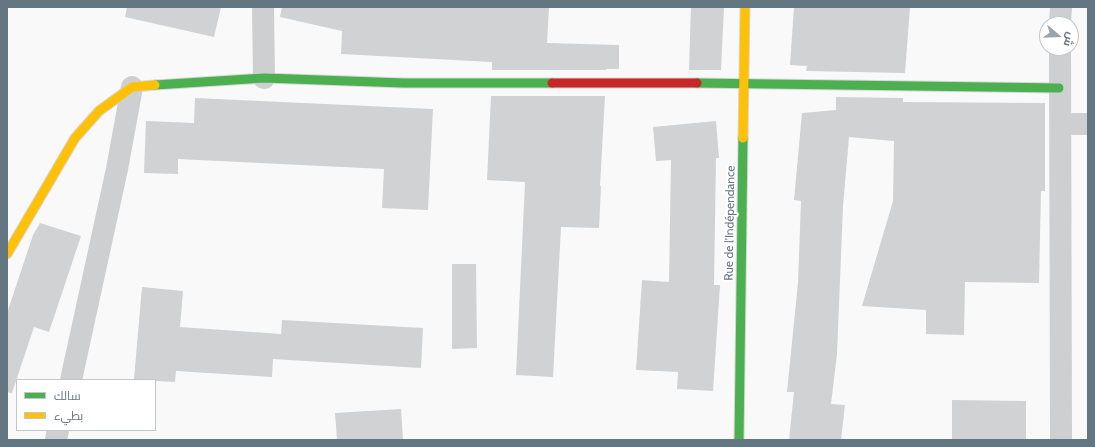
<!DOCTYPE html>
<html>
<head>
<meta charset="utf-8">
<style>
	body { margin:0 }
	#map { position:relative; width:1095px; height:447px; overflow:hidden; background:#f9f9f9; font-family:Cabin,Cairo,sans-serif }
	canvas { display:block }
	.frame { position:absolute; inset:0; border:8px solid #657683; pointer-events:none }
	.legend { position:absolute; left:16px; top:379px; width:140px; height:52px; box-sizing:border-box; background:#fff; border:1px solid #c1c8cd; margin:0; padding:5px 7px; list-style:none; font-size:12px; color:#657683 }
	.legend li { display:flex; align-items:center; gap:8px; height:20px }
	.legend b { width:20px; border:1px solid #c1c8cd }
	.north { position:absolute; left:1039px; top:16px; width:40px; height:40px; box-sizing:border-box; background:#fff; border:1px solid #c1c8cd; border-radius:50%; rotate:109deg; font-size:11px; font-weight:700; line-height:16px; text-align:center; color:#657683 }
	.north::after { content:''; display:block; margin:auto; width:14px; height:18px; background:#99a4ac; clip-path:polygon(50% 0,100% 100%,50% 72%,0 100%) }
</style>
</head>
<body>
<div id="map">
<canvas width="1095" height="447"></canvas>
<div class="frame"></div>
<ul class="legend">
<li><b style="height:5px;background:#4caf50"></b>سالك</li>
<li><b style="height:5px;background:#ffc107"></b>بطيء</li>
</ul>
<div class="north">ش</div>
</div>
<script>
const c = document.querySelector('canvas').getContext('2d');
c.lineJoin = 'round';
function paint(path, color) { c.fillStyle = color; c.fill(path, 'evenodd'); }
function strokePath(path, color, width, dash) { c.strokeStyle = color; c.lineWidth = width; c.lineCap = dash ? 'butt' : 'round'; c.setLineDash(dash || []); c.stroke(path); }
function label(font, color, halo, rows, align = 'center') {
  c.font = font + ' Cabin,sans-serif'; c.lineWidth = 4; c.setLineDash([]); c.textBaseline = 'middle'; c.strokeStyle = halo; c.fillStyle = color; for (const [text, x, y, turn = 0] of rows) {
    c.save(); c.translate(x, y); c.rotate((+turn || 0) * Math.PI / 180); c.textAlign = isNaN(turn) ? turn : align; if (halo) c.strokeText(text, 0, 0); c.fillText(text, 0, 0); c.restore();
  }
}
paint(new Path2D(`
	M 127,7 L 221,7 L 214,37 L 125,17 Z
	M 282,7 L 549,7 L 547,43 L 619,45 L 619,69 L 606,69 L 606,70 L 492,70 L 492,62 L 341,54 L 342,31 L 280,17 Z
	M 691,7 L 724,7 L 721,70 L 689,70 Z
	M 794,7 L 910,7 L 905,73 L 806,71 L 807,66 L 790,65 Z
	M 491,96 L 605,96 L 600,186 L 601,186 L 599,228 L 561,227 L 553,377 L 516,375 L 525,182 L 487,180 Z
	M 836,97 L 903,98 L 903,102 L 1045,103 L 1045,191 L 1041,191 L 1039,283 L 965,282 L 964,335 L 926,334 L 926,310 L 862,306 L 893,201 L 894,141 L 849,137 L 843,206 L 837,354 L 831,404 L 845,405 L 841,440 L 789,440 L 794,392 L 787,392 L 798,283 L 801,201 L 794,200 L 802,113 L 836,110 Z
	M 195,98 L 433,109 L 428,210 L 382,208 L 384,169 L 178,159 L 178,174 L 144,173 L 146,121 L 194,123 Z
	M 716,121 L 719,158 L 716,158 L 714,285 L 720,285 L 713,391 L 677,389 L 678,372 L 636,370 L 642,280 L 669,282 L 671,160 L 656,161 L 653,127 Z
	M 40,223 L 81,236 L 49,332 L 34,327 L 12,393 L 7,392 L 7,313 L 33,235 Z
	M 452,264 L 476,264 L 477,348 L 452,349 Z
	M 142,287 L 183,291 L 180,327 L 281,334 L 282,320 L 423,328 L 421,368 L 273,359 L 272,377 L 176,371 L 175,382 L 155,381 L 155,380 L 134,379 Z
	M 952,400 L 1026,401 L 1026,440 L 952,440 Z
	M 401,409 L 403,440 L 337,440 L 335,413 Z`), '#d0d2d3');
const fast = new Path2D(`
	M 697,83 L 1059,88
	M 155,85 L 264,78 L 404,83 L 552,83
	M 739,440 L 743,138`);
const slow = new Path2D(`
	M 743,138 L 745,7
	M 7,254 L 75,138 L 99,111 L 132,87 L 155,85`);
const jam = new Path2D(`
	M 552,83 L 697,83`);
strokePath(fast, '#d5d6d7', 11);
strokePath(slow, '#d5d6d7', 11);
strokePath(jam, '#d5d6d7', 11);
strokePath(new Path2D(`
	M 263,7 L 264,78
	M 1060,24 L 1061,7
	M 1060,48 L 1061,440
	M 1061,124 L 1088,124
	M 71,380 L 117,169 L 132,87
	M 56,440 L 58,430`), '#cecfd0', 22);
strokePath(fast, '#4caf50', 9);
strokePath(slow, '#ffc107', 9);
strokePath(jam, '#c62828', 9);
label('12px', '#657683', '#fff', [
	["Rue de l'Indépendance",730,223,-89]
]);
</script>
</body>
</html>
